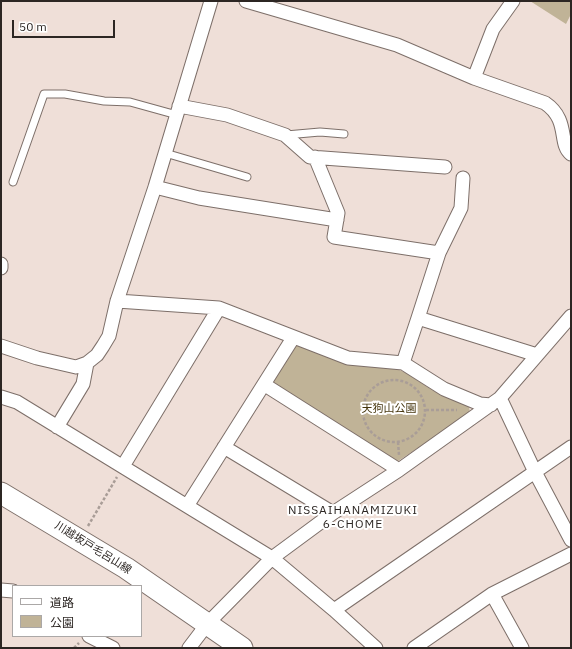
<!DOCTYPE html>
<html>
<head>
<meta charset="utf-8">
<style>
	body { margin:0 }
	#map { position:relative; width:572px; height:649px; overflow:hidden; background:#efdfd8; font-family:"IBM Plex Sans","Noto Sans JP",sans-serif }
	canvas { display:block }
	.frame { position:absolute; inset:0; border:2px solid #2c2623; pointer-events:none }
	.legend { position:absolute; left:12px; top:585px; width:130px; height:52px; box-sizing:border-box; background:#fff; border:1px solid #aba8a7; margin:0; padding:5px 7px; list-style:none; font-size:12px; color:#2c2623 }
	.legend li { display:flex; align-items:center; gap:8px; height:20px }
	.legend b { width:20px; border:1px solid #aba8a7 }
	.scale { position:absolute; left:12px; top:20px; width:103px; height:18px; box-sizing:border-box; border:2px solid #2c2623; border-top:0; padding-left:5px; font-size:12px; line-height:14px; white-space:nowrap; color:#2c2623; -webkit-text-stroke:3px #fff; paint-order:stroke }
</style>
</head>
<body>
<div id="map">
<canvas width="572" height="649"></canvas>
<div class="frame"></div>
<ul class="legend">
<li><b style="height:5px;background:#fff"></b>道路</li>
<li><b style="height:11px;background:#c0b397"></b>公園</li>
</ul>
<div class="scale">50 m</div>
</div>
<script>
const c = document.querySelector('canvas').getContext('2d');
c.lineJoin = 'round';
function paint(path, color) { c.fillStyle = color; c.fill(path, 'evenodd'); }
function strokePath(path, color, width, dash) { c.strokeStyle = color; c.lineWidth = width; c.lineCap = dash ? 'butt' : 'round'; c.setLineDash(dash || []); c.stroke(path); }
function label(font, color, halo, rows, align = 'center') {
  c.font = font + ' "IBM Plex Sans","Noto Sans JP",sans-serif'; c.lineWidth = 4; c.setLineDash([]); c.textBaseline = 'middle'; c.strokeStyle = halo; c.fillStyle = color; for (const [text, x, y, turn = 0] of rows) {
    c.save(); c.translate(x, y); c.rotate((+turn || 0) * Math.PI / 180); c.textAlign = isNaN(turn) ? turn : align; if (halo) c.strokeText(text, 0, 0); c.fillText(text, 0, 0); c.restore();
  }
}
paint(new Path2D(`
	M 530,1 L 571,1 L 571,14 L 566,24 Z
	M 298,345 L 344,363 L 397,369 L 406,373 L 432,390 L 469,406 L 470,414 L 398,461 L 274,386 L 273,380 L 293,346 Z`), '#c0b397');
const lane = new Path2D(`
	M 286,135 L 320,132 L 344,134
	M 165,153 L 247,177
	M 13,182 L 44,94 L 65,94 L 104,101 L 130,102 L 177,115`);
const street = new Path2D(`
	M 246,1 L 397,45 L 474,78 L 545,103 C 570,120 558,144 571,154
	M 474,78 L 493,29 L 513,1
	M 179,106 L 227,115 L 285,135 L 310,157 L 445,167
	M 315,157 L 338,213 L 334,237 L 439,253
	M 155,187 L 199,198 L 337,220
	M 1,264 L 1,268
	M 117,301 L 219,308 L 348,358 L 403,363 L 444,389 L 480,404 L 491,405
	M 418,318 L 439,253 L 461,208 L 463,178
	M 1,346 L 37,358 L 76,367 L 87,363 L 97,355 L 103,346 L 109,336 L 117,301 L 155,187 L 211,1
	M 403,363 L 418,318 L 537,355
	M 265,385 L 399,470
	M 1,397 L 17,402 L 272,558 L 334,610 L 376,648
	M 500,398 L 535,472 L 571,540
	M 57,427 L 83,384 L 87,363
	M 224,447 L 333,513
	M 123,466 L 219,308
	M 187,506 L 293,338
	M 1,590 L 13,591
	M 492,594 L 522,648
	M 334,610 L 571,447
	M 89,636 L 113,648
	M 189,648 L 208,623 L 272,558 L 333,513 L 399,470 L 500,398 L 571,316
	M 414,648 L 492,594 L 571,554`);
const primary = new Path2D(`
	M 1,493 L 126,568 L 242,648`);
strokePath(lane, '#7d6f69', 9);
strokePath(street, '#7d6f69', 15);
strokePath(primary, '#7d6f69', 23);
strokePath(new Path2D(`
	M363 411a31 31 0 1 1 62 0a31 31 0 1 1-62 0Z
	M 426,410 L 457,410
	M 398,442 L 399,455
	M 88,526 L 117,477
	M 74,648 L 79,643`), '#a99d97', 2.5, [3, 2]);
strokePath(lane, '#fff', 7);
strokePath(street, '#fff', 13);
strokePath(primary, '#fff', 21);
label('11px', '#45350d', '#fff', [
	["天狗山公園",389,409]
]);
label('11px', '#2c2623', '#fff', [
	["川越坂戸毛呂山線",93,548,32]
]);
c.letterSpacing = '1px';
label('12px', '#2c2623', '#fff', [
	["NISSAIHANAMIZUKI",353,511],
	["6-CHOME",353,525]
]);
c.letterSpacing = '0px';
</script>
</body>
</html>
